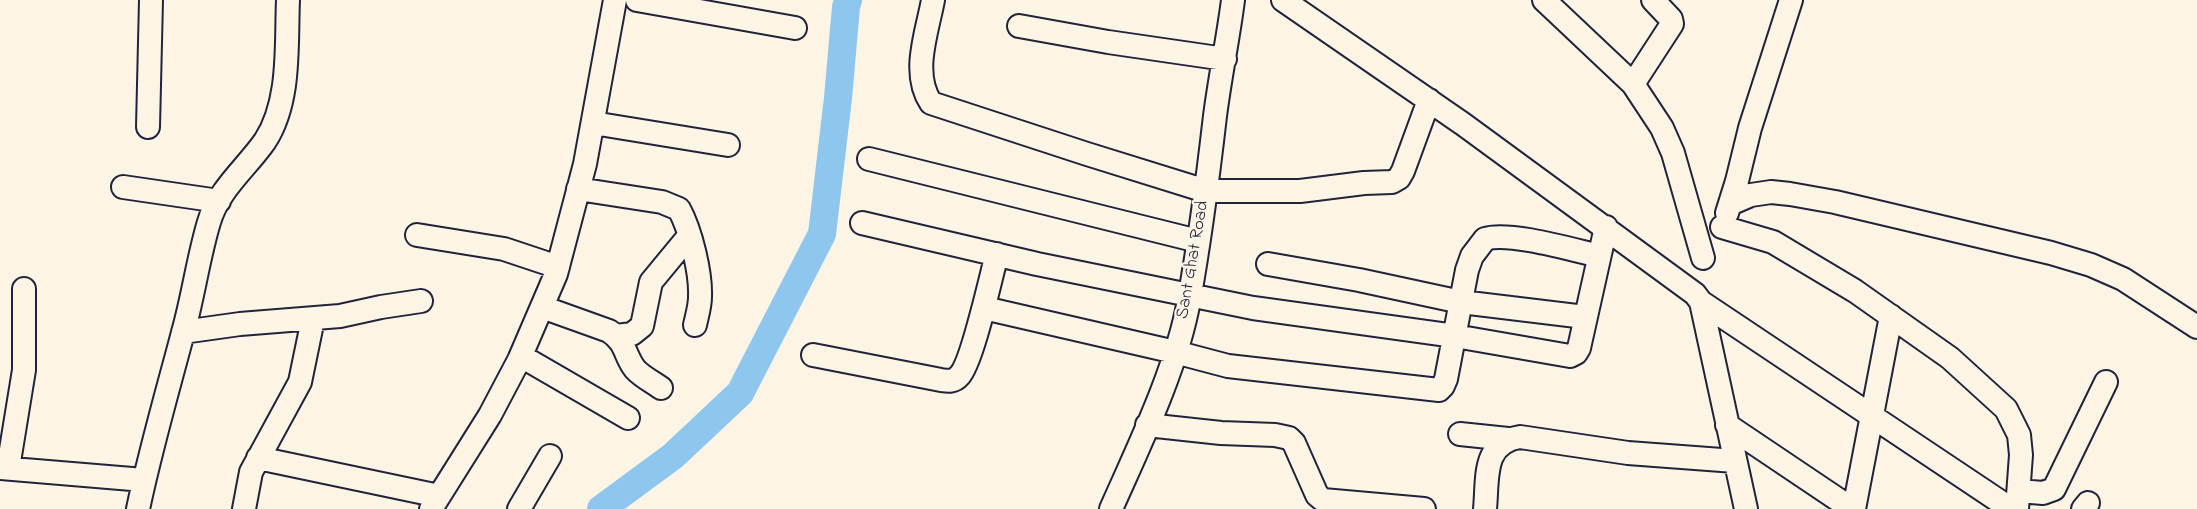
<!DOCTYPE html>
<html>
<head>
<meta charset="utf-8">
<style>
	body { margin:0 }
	canvas { display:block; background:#fcf5e5 }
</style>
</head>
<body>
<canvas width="2197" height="509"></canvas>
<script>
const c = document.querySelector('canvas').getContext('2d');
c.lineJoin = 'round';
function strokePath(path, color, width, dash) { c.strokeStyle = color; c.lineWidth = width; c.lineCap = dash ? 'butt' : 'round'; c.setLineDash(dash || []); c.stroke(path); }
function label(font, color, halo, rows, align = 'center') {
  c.font = font + ' "Indie Flower",sans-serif'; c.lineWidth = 4.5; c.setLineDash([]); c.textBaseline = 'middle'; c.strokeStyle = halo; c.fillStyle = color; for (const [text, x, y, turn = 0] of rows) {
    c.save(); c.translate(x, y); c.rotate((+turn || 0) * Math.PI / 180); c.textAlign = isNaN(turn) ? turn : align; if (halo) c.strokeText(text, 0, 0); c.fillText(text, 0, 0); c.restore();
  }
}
strokePath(new Path2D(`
	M 601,509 L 673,456 L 740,393 L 822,234 L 838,98 L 846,7 L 848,0`), '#8ec6ed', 28);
const minor = new Path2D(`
	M 637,0 L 795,28
	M 933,0 C 927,33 911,73 931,103 L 1087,154 L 1206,191 L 1300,191 L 1364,183 L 1392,182 L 1399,178 L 1403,171 L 1429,100
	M 1283,0 L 1463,124 L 1695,294 L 1701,302 L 1746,509
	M 1544,0 L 1633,84 L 1662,128 L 1673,153 L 1703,258
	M 1019,26 L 1108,42 L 1225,59
	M 1633,84 L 1672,24 L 1671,19 L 1653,0
	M 593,123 L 728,145
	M 148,127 L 151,0
	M 869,159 L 1198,241
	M 123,187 L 219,201
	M 578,189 L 662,202 L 679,209 C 691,231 701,273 700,297 C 700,306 697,316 695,325
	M 1730,204 L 1751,195 L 1771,192 L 1790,194 L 1835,202 L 2051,253 L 2091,265 L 2123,279 L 2197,327
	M 1727,213 L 1737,181 L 1750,128 L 1791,0
	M 862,223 L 1037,264 L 1253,308 L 1455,336 L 1570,356 L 1576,353 L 1579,348 L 1606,227
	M 1722,227 L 1773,242 L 1855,291 L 1950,358 L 2006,409 L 2019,435 L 2021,455 L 2017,509
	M 417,235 L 504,249 L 558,267
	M 1268,264 L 1359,280 L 1461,302 L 1585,317
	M 1701,302 L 2011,509
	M 542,307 L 609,331 C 627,343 624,355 635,369 C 642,377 653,382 661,388
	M 984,308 L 1175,352 L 1228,366 L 1439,390 L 1443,386 L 1446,379 L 1467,270 L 1472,256 L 1485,239 C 1508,231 1573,250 1599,256
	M 183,332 L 240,324 L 340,316 L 381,307 L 421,301
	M 617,336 L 632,334 L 642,326 L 651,282 L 689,236
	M 813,355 L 941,380 C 948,381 954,382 959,376 C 972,364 991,276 997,254
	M 521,356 L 628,418
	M 1147,425 L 1221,433 L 1275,435 L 1289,438 L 1294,443 L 1317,495 L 1323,500 L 1424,509
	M 1727,425 L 1852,509
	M 1460,434 L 1508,439
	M 258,458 L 439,496
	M 0,468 L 144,480
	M 8,468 L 24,370 L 24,289
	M 2019,491 L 2043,493 L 2054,489 L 2106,382
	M 138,509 C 151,447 169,386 185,325 C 194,291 199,255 209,222 C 218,190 247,167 265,141 C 291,101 286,45 288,0
	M 244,509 L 251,472 L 300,382 L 313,319
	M 431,509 L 490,415 L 519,360 L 556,274 L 585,164 L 615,0
	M 519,509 L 550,456
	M 1111,509 C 1139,446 1177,368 1189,300 C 1200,239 1208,177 1215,116 C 1220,77 1228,39 1233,0
	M 1485,509 C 1488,478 1482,443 1520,437 L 1628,453 L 1735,461
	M 1854,509 L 1891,316
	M 2083,509 L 2088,503`);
strokePath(minor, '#22223b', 26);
strokePath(minor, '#fcf5e5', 22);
label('18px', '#22223b', '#fcf5e5', [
	["Sant Ghat Road",1194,260,-80]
]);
</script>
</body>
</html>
